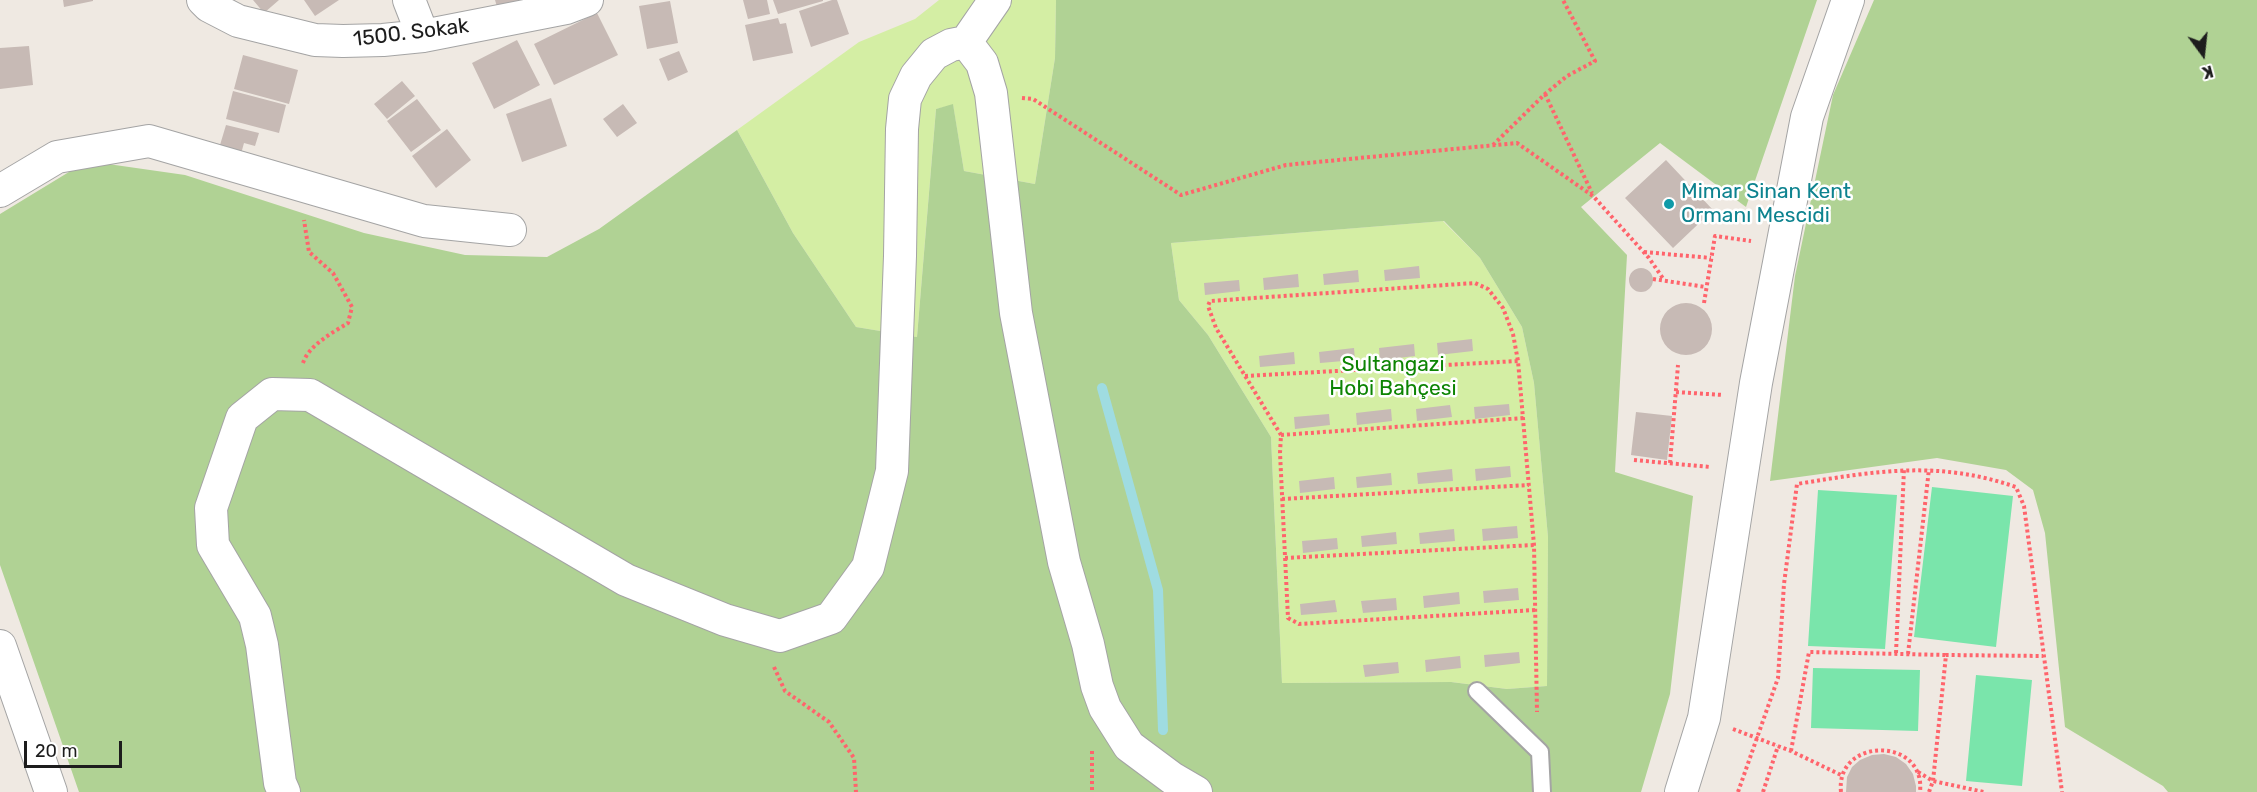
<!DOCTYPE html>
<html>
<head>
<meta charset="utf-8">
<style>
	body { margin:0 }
	#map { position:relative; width:2257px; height:792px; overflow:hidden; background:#efe9e2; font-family:Rubik,sans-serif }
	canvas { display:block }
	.north { position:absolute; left:2173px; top:24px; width:60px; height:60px; -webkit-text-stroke:4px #fff; paint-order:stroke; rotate:165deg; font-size:16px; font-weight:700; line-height:24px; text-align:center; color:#1d1d1d }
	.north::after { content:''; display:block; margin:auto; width:21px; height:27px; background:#1d1d1d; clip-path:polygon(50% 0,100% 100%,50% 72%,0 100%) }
	.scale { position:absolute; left:24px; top:741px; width:98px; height:27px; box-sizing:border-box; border:3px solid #1d1d1d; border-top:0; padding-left:8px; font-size:18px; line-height:21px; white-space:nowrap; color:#1d1d1d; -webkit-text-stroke:4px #fff; paint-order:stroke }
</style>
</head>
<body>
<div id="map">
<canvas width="2257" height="792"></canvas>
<div class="north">K</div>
<div class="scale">20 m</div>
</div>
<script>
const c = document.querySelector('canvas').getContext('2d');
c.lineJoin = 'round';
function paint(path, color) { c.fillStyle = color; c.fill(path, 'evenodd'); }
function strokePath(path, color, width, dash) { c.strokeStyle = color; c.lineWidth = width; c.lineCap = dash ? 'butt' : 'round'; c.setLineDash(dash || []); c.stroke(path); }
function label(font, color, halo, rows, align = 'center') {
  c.font = font + ' Rubik,sans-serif'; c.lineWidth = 5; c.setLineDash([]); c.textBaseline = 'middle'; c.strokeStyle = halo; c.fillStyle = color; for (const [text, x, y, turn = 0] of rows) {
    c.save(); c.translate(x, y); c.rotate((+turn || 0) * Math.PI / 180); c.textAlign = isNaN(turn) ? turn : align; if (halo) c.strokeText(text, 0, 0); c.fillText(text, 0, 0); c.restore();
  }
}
paint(new Path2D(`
	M 939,0 L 1056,0 L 1055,58 L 1035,184 L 964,171 L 953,105 L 936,109 L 917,337 L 856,327 L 793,233 L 737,130 L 859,42 L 915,19 Z
	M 1443,221 L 1480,258 L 1522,327 L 1534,383 L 1548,537 L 1547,686 L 1507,689 L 1451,682 L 1282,683 L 1271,437 L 1208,335 L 1179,300 L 1171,243 Z`), '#d4eea4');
paint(new Path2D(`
	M 1056,0 L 1817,0 L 1746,207 L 1660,143 L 1581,207 L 1627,255 L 1615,472 L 1693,496 L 1670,694 L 1641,792 L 79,792 L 0,565 L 0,214 L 87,161 L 185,175 L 364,233 L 465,255 L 547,257 L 599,229 L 737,130 L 793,233 L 856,327 L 917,337 L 936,109 L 953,104 L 964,171 L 1035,184 L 1055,58 ZM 1444,221 L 1480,258 L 1522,327 L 1534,383 L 1548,537 L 1547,686 L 1507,689 L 1451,682 L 1282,683 L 1271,437 L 1208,335 L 1179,300 L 1171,243 Z
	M 1874,0 L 2257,0 L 2257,792 L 2168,792 L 2163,786 L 2065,727 L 2045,533 L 2033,490 L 2006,470 L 1937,458 L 1770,481 L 1795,276 L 1833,95 Z`), '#b0d294');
paint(new Path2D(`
	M 1932,487 L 2013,496 L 1996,647 L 1914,637 Z
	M 1818,490 L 1897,495 L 1885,649 L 1808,646 Z
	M 1813,668 L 1920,670 L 1918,731 L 1811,728 Z
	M 1976,675 L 2032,680 L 2022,786 L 1966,781 Z`), '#7ae5ab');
strokePath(new Path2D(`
	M 1102,388 L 1158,590 L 1163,730`), '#9fdce1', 10);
paint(new Path2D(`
	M 63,0 L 93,0 L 93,1 L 64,7 Z
	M 253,0 L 279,0 L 264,13 Z
	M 304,0 L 339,0 L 315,16 Z
	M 495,0 L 530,0 L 498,10 Z
	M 743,0 L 767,0 L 770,14 L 748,19 Z
	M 773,0 L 823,0 L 823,1 L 778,14 Z
	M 832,0 L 837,0 L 849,34 L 811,47 L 799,11 Z
	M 670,1 L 678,43 L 647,49 L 639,6 Z
	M 597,13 L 618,55 L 554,85 L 534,44 Z
	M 778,18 L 780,24 L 786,23 L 793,53 L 753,61 L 745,25 Z
	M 517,40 L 540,85 L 494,109 L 472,63 Z
	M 29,46 L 33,85 L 0,89 L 0,48 Z
	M 679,51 L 688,72 L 668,81 L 659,59 Z
	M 243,55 L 298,70 L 289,104 L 234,89 Z
	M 402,81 L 415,96 L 387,119 L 374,104 Z
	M 233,91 L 286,105 L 279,133 L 226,119 Z
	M 551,98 L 567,146 L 522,162 L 506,114 Z
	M 417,99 L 441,130 L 411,152 L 387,121 Z
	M 623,104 L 637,123 L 617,137 L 603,119 Z
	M 226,125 L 259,133 L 255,146 L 244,143 L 239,161 L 217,155 Z
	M 447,129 L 471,160 L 436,188 L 412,156 Z
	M 1666,160 L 1713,210 L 1673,248 L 1625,198 Z
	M 1419,266 L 1420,278 L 1385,281 L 1384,270 Z
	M1629 280a12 12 0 1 1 24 0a12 12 0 1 1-24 0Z
	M 1358,270 L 1359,282 L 1324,285 L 1323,274 Z
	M 1298,274 L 1299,287 L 1264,290 L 1263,278 Z
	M 1239,280 L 1240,291 L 1205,295 L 1204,283 Z
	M1660 329a26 26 0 1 1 52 0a26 26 0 1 1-52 0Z
	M 1472,339 L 1473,351 L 1438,355 L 1437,343 Z
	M 1414,344 L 1415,356 L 1380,360 L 1379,348 Z
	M 1354,348 L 1355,360 L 1320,363 L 1319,352 Z
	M 1294,352 L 1295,364 L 1260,367 L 1259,356 Z
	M 1509,404 L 1510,415 L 1475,419 L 1474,407 Z
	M 1450,405 L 1452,417 L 1417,421 L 1416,409 Z
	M 1391,409 L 1392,421 L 1357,425 L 1356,413 Z
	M 1636,412 L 1672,416 L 1667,460 L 1631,455 Z
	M 1329,414 L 1330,425 L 1295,429 L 1294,417 Z
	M 1510,466 L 1511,477 L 1476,481 L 1475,469 Z
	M 1452,469 L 1453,481 L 1418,484 L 1417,473 Z
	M 1391,473 L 1392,485 L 1357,488 L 1356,477 Z
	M 1334,477 L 1335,489 L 1300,493 L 1299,481 Z
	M 1517,526 L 1518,538 L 1483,541 L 1482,529 Z
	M 1454,529 L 1455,541 L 1420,544 L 1419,533 Z
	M 1396,532 L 1397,544 L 1362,547 L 1361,536 Z
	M 1337,538 L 1338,549 L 1303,553 L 1302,541 Z
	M 1518,588 L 1519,600 L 1484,603 L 1483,591 Z
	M 1459,592 L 1460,604 L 1424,608 L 1423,596 Z
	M 1396,598 L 1397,610 L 1363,613 L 1361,601 Z
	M 1335,600 L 1337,612 L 1301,615 L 1300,604 Z
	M 1519,652 L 1520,663 L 1485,667 L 1484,655 Z
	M 1460,656 L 1461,668 L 1426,672 L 1425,660 Z
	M 1398,662 L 1399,673 L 1365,677 L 1363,665 Z
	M 1884,754 L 1896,757 L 1906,764 L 1913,774 L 1916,786 L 1916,792 L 1846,792 L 1847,777 L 1852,767 L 1860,760 L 1872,755 Z`), '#c7bab5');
const service = new Path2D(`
	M 1477,691 L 1540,752 L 1542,792`);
const minor = new Path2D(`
	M 203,0 L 209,6 L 238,21 L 315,40 L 343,41 L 383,40 L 423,36 L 566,8 L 587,0
	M 409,0 L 423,36
	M 966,42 L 982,63 L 991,93 L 1016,313 L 1064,562 L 1088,644 L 1097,686 L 1105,708 L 1129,746 L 1172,778 L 1196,792
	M 0,191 L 57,157 L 149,141 L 424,221 L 510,230
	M 0,646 L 51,792
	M 284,792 L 280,783 L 262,645 L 255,616 L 213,545 L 211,508 L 242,418 L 272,394 L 310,395 L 626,580 L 725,620 L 780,636 L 831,618 L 868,567 L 892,471 L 900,256 L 902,129 L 905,99 L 916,76 L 934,54 L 951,45 L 966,42 L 995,0
	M 1681,792 L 1704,718 L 1756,383 L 1807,117 L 1848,0`);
strokePath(service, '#a4a4a4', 20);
strokePath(minor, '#a4a4a4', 34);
strokePath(new Path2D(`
	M 1545,94 L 1592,193
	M 1022,98 L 1033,99 L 1181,195 L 1286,165 L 1517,143 L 1593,196 L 1649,258 L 1664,280
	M 1493,145 L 1545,94 L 1567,76 L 1595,61 L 1563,0
	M 1644,252 L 1711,258
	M 1653,279 L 1706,287
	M 1704,303 L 1715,236 L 1751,241
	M 303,363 C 309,345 332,333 348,323 L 352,307 L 333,273 L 309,252 L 304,220
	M 1245,376 L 1518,361
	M 1676,392 L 1723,395
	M 1281,435 L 1524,418
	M 1634,460 L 1710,467
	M 1670,463 L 1678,365
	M 1282,499 L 1529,485
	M 1285,558 L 1534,545
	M 1535,610 L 1299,624 L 1288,618 L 1280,453 L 1281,435 L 1216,328 L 1208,306 L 1210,301 L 1475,283 L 1488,289 L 1503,308 L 1513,334 L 1518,361 L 1534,545 L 1537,712
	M 1896,653 L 1904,469
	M 1908,654 L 1929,469
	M 774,667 L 785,691 L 829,722 L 854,758 L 856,792
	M 1733,729 L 1791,751 L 1843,776
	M 1092,751 L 1092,792
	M 1791,751 L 1809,652 L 1946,655
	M 1918,772 L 1933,781 L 1984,792
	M 1738,792 L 1778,678 L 1784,584 L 1797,484 C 1876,471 1938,460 2016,487 L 2024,506 L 2062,792
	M 1763,792 L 1778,746
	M 1841,792 C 1835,737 1926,736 1920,792
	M 1929,792 L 1933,781 L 1946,655 L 2043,656`), '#ff646c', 4, [3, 3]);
strokePath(service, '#fff', 16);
strokePath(minor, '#fff', 32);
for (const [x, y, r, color] of [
	[1669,204,6,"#0f9aa8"]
]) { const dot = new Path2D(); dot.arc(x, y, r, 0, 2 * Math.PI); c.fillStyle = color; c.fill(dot); strokePath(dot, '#fff', 2); }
label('21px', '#1d1d1d', '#fff', [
	["1500. Sokak",411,33,-7]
]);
label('21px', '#0d838f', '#fff', [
	["Mimar Sinan Kent",1681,192],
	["Ormanı Mescidi",1681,216]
], 'left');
label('21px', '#0d8403', '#fff', [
	["Sultangazi",1393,365],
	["Hobi Bahçesi",1393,389]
]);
</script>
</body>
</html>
